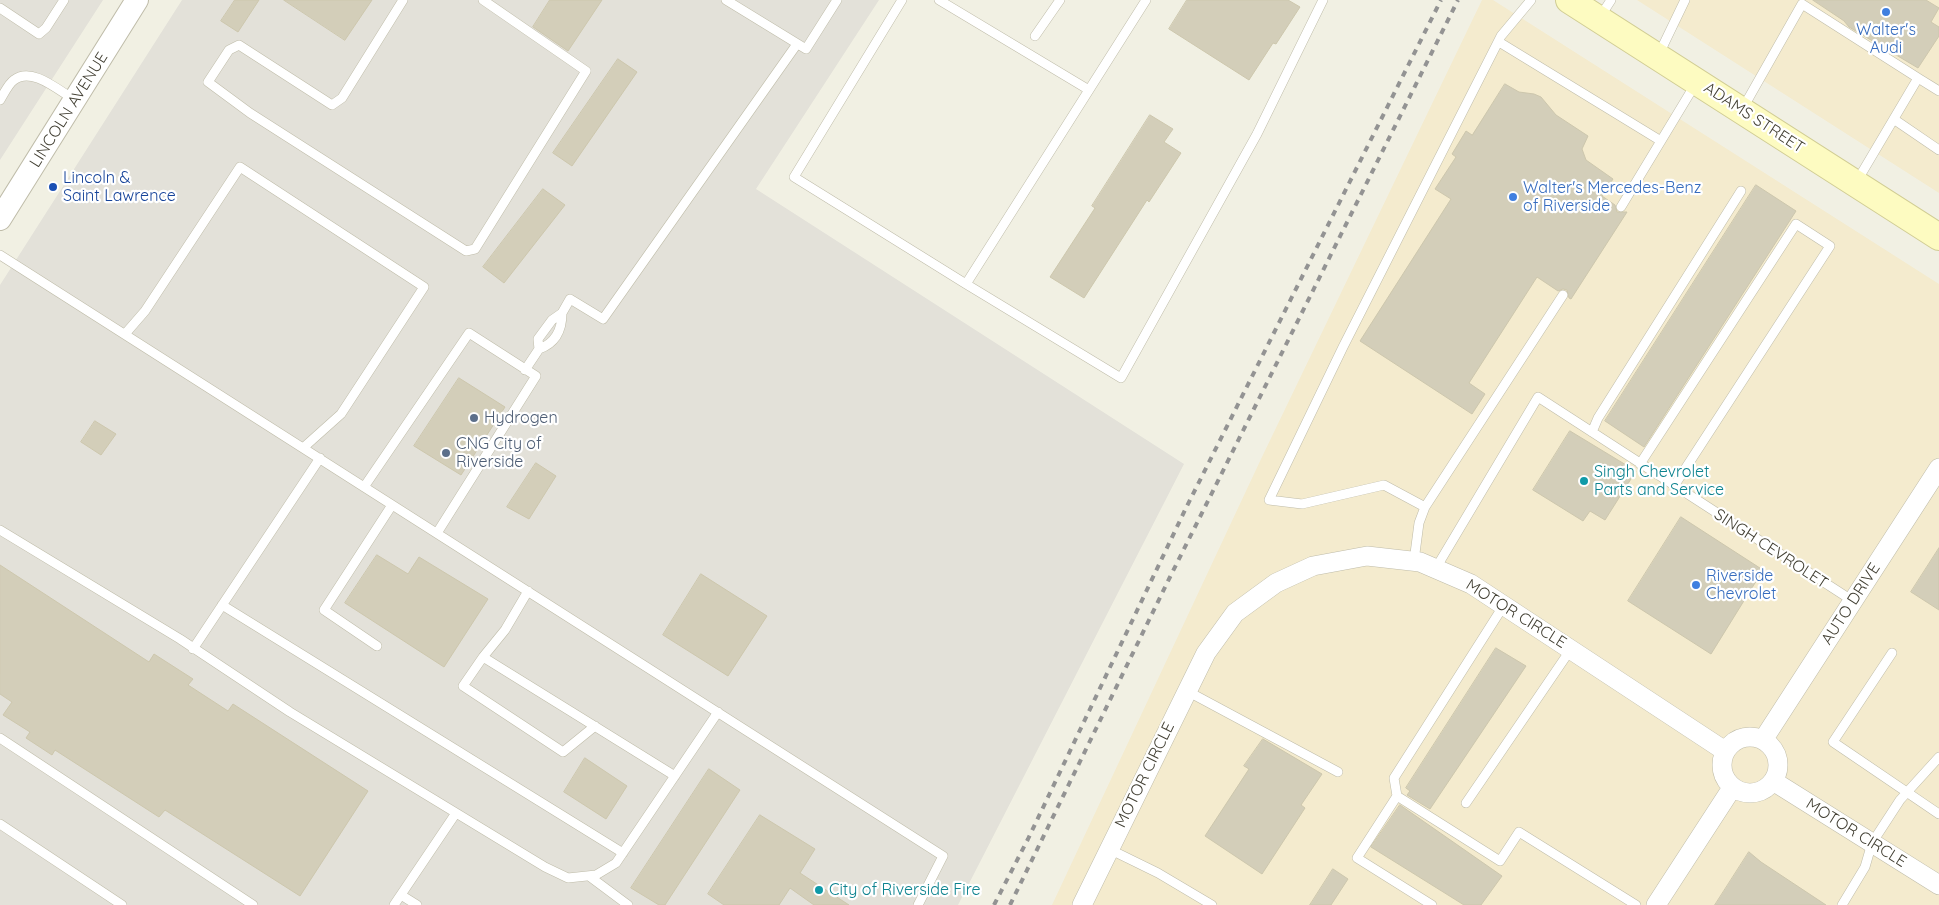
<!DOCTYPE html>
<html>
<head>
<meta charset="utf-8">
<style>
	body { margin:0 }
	canvas { display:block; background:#f1f0e3 }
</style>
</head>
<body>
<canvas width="1939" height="905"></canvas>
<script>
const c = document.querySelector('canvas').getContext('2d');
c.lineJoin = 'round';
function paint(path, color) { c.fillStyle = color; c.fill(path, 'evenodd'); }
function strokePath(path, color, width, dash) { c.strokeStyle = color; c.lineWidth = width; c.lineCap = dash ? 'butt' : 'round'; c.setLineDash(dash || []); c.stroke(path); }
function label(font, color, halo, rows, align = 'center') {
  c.font = font + ' Quicksand,sans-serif'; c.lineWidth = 4.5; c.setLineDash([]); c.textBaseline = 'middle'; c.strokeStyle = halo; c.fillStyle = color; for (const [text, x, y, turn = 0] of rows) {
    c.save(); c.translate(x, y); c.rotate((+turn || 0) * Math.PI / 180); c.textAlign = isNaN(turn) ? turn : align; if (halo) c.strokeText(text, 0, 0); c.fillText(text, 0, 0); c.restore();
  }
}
paint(new Path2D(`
	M 1482,0 L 1493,0 L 1939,284 L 1939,905 L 1052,905 L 1261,459 Z
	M 1637,0 L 1939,0 L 1939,193 Z`), '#f4ebce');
paint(new Path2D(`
	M 0,0 L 103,0 L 0,160 Z
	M 182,0 L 879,0 L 756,189 L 1184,464 L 958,905 L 0,905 L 0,285 Z`), '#e3e1d9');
const building = new Path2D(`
	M 235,0 L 259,0 L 238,32 L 221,21 Z
	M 284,0 L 372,0 L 345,40 Z
	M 550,0 L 602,0 L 568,51 L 533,27 Z
	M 1187,0 L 1288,0 L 1300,7 L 1276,44 L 1273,43 L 1249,80 L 1169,29 Z
	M 1813,0 L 1926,0 L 1939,8 L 1931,22 L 1939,27 L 1939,36 L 1918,68 L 1849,27 L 1844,21 Z
	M 618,59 L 637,72 L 572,166 L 553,153 Z
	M 1505,84 L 1519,92 L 1534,94 L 1541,97 L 1556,115 L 1588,136 L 1582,149 L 1586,160 L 1613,179 L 1602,196 L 1615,205 L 1617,212 L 1627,212 L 1571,299 L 1569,298 L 1567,290 L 1563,289 L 1558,291 L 1537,277 L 1469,383 L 1485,394 L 1472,414 L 1360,341 L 1451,199 L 1435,189 L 1456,157 L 1452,154 L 1466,131 L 1472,135 Z
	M 1150,115 L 1173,129 L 1164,142 L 1181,153 L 1149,202 L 1147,200 L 1084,298 L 1050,277 L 1095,208 L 1092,206 Z
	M 1756,185 L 1796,211 L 1644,447 L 1605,421 Z
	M 543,189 L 565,205 L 504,283 L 483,267 Z
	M 459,378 L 505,407 L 461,475 L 414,446 Z
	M 95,421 L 116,434 L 101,455 L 81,442 Z
	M 1570,431 L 1636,471 L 1605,520 L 1590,511 L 1583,521 L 1533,490 Z
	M 536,463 L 556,476 L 529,519 L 507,507 Z
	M 1681,517 L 1763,570 L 1711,654 L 1628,601 Z
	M 1939,548 L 1939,610 L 1911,592 Z
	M 377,555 L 408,574 L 419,557 L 488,599 L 444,667 L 345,603 Z
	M 0,565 L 149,662 L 154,654 L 193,679 L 188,685 L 228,711 L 233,704 L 368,791 L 300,896 L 165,810 L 159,817 L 55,750 L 52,755 L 26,738 L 30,732 L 3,715 L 12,702 L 0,694 Z
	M 701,574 L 767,616 L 728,676 L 663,635 Z
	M 1496,648 L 1526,666 L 1430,809 L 1407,795 L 1410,791 L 1406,788 Z
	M 1263,739 L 1322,774 L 1301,805 L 1305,808 L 1262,874 L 1205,836 L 1249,769 L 1244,766 Z
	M 585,758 L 627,786 L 606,819 L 564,792 Z
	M 709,769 L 740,790 L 665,905 L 659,905 L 631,888 Z
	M 1400,805 L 1502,876 L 1481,905 L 1464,905 L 1371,847 Z
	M 760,815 L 815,849 L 800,873 L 849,905 L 814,905 L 790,888 L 779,905 L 724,905 L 708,894 Z
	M 1749,852 L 1761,862 L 1826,905 L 1715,905 Z
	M 1333,869 L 1348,879 L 1331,905 L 1310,905 Z`);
paint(building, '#d3ceb9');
strokePath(building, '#cdc7ad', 1);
const service = new Path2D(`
	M 403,0 L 342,98 L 332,105 L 239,45 L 229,50 L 208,82 L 250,113 L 466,251 L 475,249 L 586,71 L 483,0
	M 726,0 L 806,49 L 837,0
	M 902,0 L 794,177 L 966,284
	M 939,0 L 1089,90
	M 1146,0 L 966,284 L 1121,378 L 1257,134 L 1323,0
	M 0,8 L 39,34 L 46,28 L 64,0
	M 1600,17 L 1611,0
	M 1035,36 L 1060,0
	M 1499,42 L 1661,141
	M 1659,54 L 1685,0
	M 1918,78 L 1939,91
	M 0,100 C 4,94 8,84 14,80 C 32,66 59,91 75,100
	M 1743,108 L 1802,4 L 1918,78 L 1857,181
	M 1895,120 L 1939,150
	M 1621,207 L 1696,83
	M 0,255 L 943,856 L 918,905
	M 562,313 C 562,330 556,343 539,349 L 538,339 L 552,320 L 562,313 L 570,299 L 603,319 L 797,44
	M 125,334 L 145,311 L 240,167 L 424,287 L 341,414 L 303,448
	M 525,370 L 539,349
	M 1592,432 L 1598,418 L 1741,191
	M 1640,464 L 1796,224 L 1830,246 L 1674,486
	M 364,487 L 469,333 L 536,376 L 437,533
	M 1425,507 L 1384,485 L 1302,504 L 1269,500 L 1343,347 L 1501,36 L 1531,0
	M 0,530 L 180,639 L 290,712 L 545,867 L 568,878 L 596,875 L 616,863 L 718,712
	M 1414,561 L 1419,523 L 1425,507 L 1563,295
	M 1436,568 L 1538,397 L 1853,601
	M 528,591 L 505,630 L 483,657 L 675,776
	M 222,605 L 623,853
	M 377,646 L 324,610 L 392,505
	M 193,649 L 320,458
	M 1892,653 L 1833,742 L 1939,814
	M 483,657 L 463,686 L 563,752 L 595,726
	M 1187,691 L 1338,772
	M 0,738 L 253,905
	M 1397,796 L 1394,778 L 1504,605
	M 1466,803 L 1571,649
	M 0,824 L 122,905
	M 1109,849 L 1158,873 L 1212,905
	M 589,876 L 628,905
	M 401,895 L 417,905
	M 394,905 L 456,813
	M 1432,905 L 1357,858 L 1397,796 L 1500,861 L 1519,832 L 1636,905
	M 1842,905 L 1865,867 L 1872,843 L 1900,800 L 1939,757`);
const minor = new Path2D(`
	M1722 765a28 28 0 1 1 56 0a28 28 0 1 1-56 0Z
	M 1763,740 L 1939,468
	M 1773,781 L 1939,885
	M 1082,905 L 1206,653 L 1235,613 L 1276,583 L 1313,566 L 1367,556 L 1420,562 L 1471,584 L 1725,751
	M 1656,905 L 1732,788`);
const tertiary = new Path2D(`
	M 0,219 L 137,0`);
const secondary = new Path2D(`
	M 1569,0 L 1939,237`);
strokePath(service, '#bfbca9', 10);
strokePath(minor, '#bfbca9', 20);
strokePath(tertiary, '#bfbca9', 24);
strokePath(secondary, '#d1cd94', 28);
strokePath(service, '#fff', 9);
strokePath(minor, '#fff', 19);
strokePath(tertiary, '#fff', 22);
strokePath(secondary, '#fdfbc1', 26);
strokePath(new Path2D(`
	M 994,905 L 1028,839 L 1186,508 L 1441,0
	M 1010,905 L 1170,577 L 1458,0`), '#939393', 4, [6, 6]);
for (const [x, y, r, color] of [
	[1886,12,5,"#3f7fe0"],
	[53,187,5,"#1a4fb4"],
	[1513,197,5,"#3f7fe0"],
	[474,418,5,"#5c6f8a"],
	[446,453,5,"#5c6f8a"],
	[1584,481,5,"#0f9aa8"],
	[1696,585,5,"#3f7fe0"],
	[819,890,5,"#0f9aa8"]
]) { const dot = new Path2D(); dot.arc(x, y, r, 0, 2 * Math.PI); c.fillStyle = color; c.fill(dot); strokePath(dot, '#fff', 2); }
label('16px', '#366cbe', '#fff', [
	["Walter's",1886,30,"center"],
	["Audi",1886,48,"center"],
	["Walter's Mercedes-Benz",1523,188],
	["of Riverside",1523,206],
	["Riverside",1706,576],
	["Chevrolet",1706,594]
], 'left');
label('16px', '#434034', '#fff', [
	["LINCOLN AVENUE",69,110,-58],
	["ADAMS STREET",1754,118,33],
	["SINGH CEVROLET",1771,549,33],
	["AUTO DRIVE",1851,604,-57],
	["MOTOR CIRCLE",1516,614,32],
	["MOTOR CIRCLE",1145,775,-64],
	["MOTOR CIRCLE",1856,833,32]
]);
label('16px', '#164399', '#fff', [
	["Lincoln &",63,178],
	["Saint Lawrence",63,196]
], 'left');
label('16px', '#4e5e75', '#fff', [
	["Hydrogen",484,418],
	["CNG City of",456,444],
	["Riverside",456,462]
], 'left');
label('16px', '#0d838f', '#fff', [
	["Singh Chevrolet",1594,472],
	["Parts and Service",1594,490],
	["City of Riverside Fire",829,890]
], 'left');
</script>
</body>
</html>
